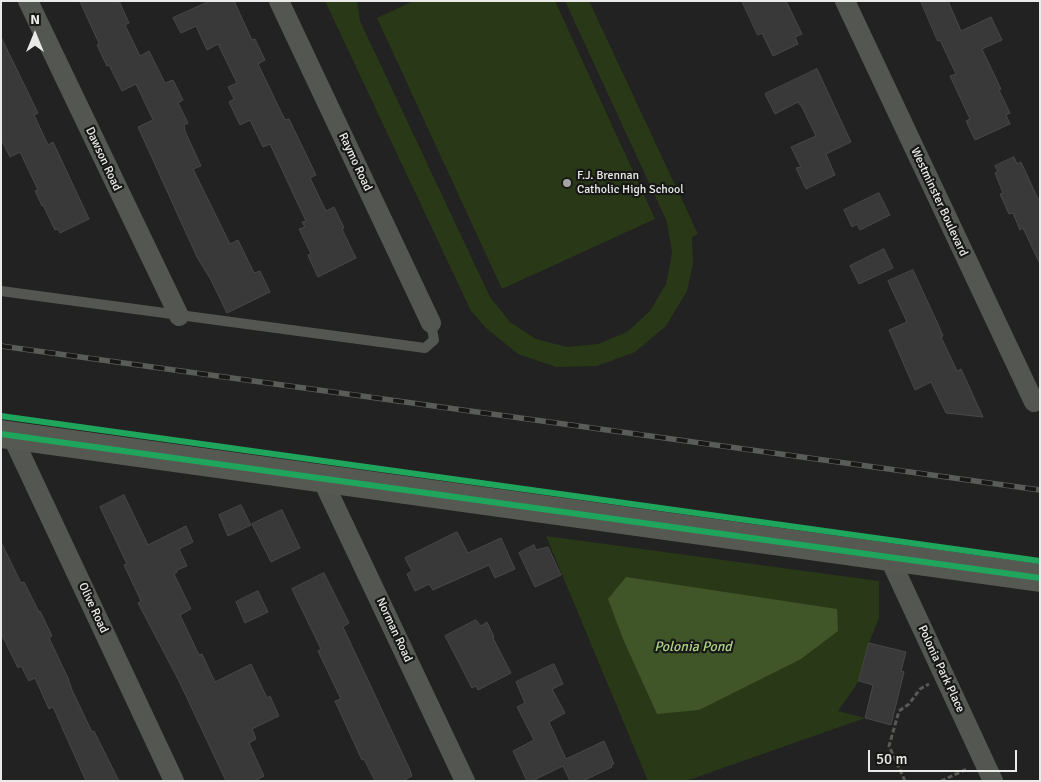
<!DOCTYPE html>
<html>
<head>
<meta charset="utf-8">
<style>
	body { margin:0 }
	#map { position:relative; width:1041px; height:782px; overflow:hidden; background:#212221; font-family:Signika,sans-serif }
	canvas { display:block }
	.frame { position:absolute; inset:0; border:2px solid #eaebe9; pointer-events:none }
	.north { position:absolute; left:10px; top:10px; width:50px; height:50px; -webkit-text-stroke:4px #181917; paint-order:stroke; rotate:0deg; font-size:14px; font-weight:700; line-height:20px; text-align:center; color:#eaebe9 }
	.north::after { content:''; display:block; margin:auto; width:18px; height:22px; background:#eaebe9; clip-path:polygon(50% 0,100% 100%,50% 72%,0 100%) }
	.scale { position:absolute; left:868px; top:750px; width:149px; height:22px; box-sizing:border-box; border:2px solid #eaebe9; border-top:0; padding-left:6px; font-size:15px; line-height:18px; white-space:nowrap; color:#eaebe9; -webkit-text-stroke:4px #181917; paint-order:stroke }
</style>
</head>
<body>
<div id="map">
<canvas width="1041" height="782"></canvas>
<div class="frame"></div>
<div class="north">N</div>
<div class="scale">50 m</div>
</div>
<script>
const c = document.querySelector('canvas').getContext('2d');
c.lineJoin = 'round';
function paint(path, color) { c.fillStyle = color; c.fill(path, 'evenodd'); }
function strokePath(path, color, width, dash) { c.strokeStyle = color; c.lineWidth = width; c.lineCap = dash ? 'butt' : 'round'; c.setLineDash(dash || []); c.stroke(path); }
function label(font, color, halo, rows, align = 'center') {
  c.font = font + ' Signika,sans-serif'; c.lineWidth = 4.5; c.setLineDash([]); c.textBaseline = 'middle'; c.strokeStyle = halo; c.fillStyle = color; for (const [text, x, y, turn = 0] of rows) {
    c.save(); c.translate(x, y); c.rotate((+turn || 0) * Math.PI / 180); c.textAlign = isNaN(turn) ? turn : align; if (halo) c.strokeText(text, 0, 0); c.fillText(text, 0, 0); c.restore();
  }
}
paint(new Path2D(`
	M 325,1 L 357,1 L 360,21 L 490,297 L 510,322 L 536,339 L 567,347 L 598,344 L 627,332 L 650,311 L 666,284 L 672,253 L 667,222 L 565,1 L 589,1 L 698,234 L 692,237 L 693,264 L 687,291 L 666,326 L 635,352 L 597,366 L 556,367 L 518,354 L 486,328 L 471,311 Z
	M 413,1 L 555,1 L 655,219 L 502,289 L 377,18 Z
	M 546,536 L 879,581 L 879,618 L 869,643 L 859,681 L 838,711 L 865,718 L 686,781 L 648,781 Z`), '#293817');
paint(new Path2D(`
	M 626,577 L 837,609 L 838,631 L 801,659 L 699,710 L 657,714 L 623,639 L 608,599 Z`), '#405528');
const building = new Path2D(`
	M 80,1 L 119,1 L 129,23 L 125,25 L 140,56 L 149,51 L 165,83 L 173,80 L 183,100 L 178,103 L 188,123 L 184,125 L 185,131 L 201,166 L 193,169 L 230,244 L 238,240 L 254,273 L 260,271 L 270,292 L 227,313 L 211,280 L 197,257 L 138,127 L 153,120 L 136,84 L 122,91 L 109,65 L 107,66 L 97,45 L 99,44 Z
	M 210,1 L 234,1 L 252,40 L 255,39 L 265,60 L 258,64 L 285,120 L 289,119 L 316,175 L 310,178 L 326,211 L 334,207 L 344,228 L 342,229 L 356,258 L 318,277 L 310,260 L 308,255 L 311,254 L 299,229 L 305,227 L 302,222 L 306,221 L 270,144 L 263,147 L 250,120 L 240,125 L 229,102 L 234,99 L 228,87 L 237,83 L 218,44 L 207,50 L 196,26 L 181,33 L 173,18 Z
	M 742,1 L 786,1 L 802,34 L 795,37 L 798,44 L 773,56 L 762,33 L 758,35 Z
	M 921,1 L 948,1 L 961,31 L 991,17 L 1002,40 L 982,49 L 1001,89 L 999,90 L 1010,113 L 1006,115 L 1010,124 L 975,140 L 966,121 L 970,119 L 950,76 L 956,74 L 940,40 L 938,41 Z
	M 1,37 L 38,113 L 34,115 L 48,145 L 53,142 L 89,219 L 60,233 L 58,229 L 55,230 L 43,205 L 42,206 L 35,191 L 38,190 L 20,152 L 10,157 L 1,139 Z
	M 817,69 L 851,142 L 826,154 L 835,175 L 806,189 L 796,168 L 801,167 L 791,147 L 816,136 L 801,105 L 800,105 L 798,102 L 775,114 L 765,94 Z
	M 1014,157 L 1017,164 L 1021,162 L 1040,203 L 1040,264 L 1023,228 L 1020,230 L 1013,213 L 1009,214 L 1000,194 L 1003,193 L 995,173 L 998,171 L 995,166 Z
	M 879,193 L 890,215 L 860,230 L 857,224 L 852,227 L 844,210 Z
	M 884,249 L 893,268 L 859,284 L 850,266 Z
	M 913,270 L 937,322 L 943,336 L 941,337 L 957,371 L 961,369 L 983,417 L 946,413 L 931,382 L 915,390 L 889,330 L 907,322 L 888,281 Z
	M 124,495 L 148,545 L 186,526 L 193,542 L 179,549 L 187,566 L 177,570 L 177,572 L 174,574 L 191,609 L 180,615 L 199,655 L 202,654 L 215,682 L 251,664 L 267,698 L 270,696 L 279,716 L 252,729 L 256,739 L 249,743 L 264,776 L 255,781 L 226,781 L 179,681 L 138,603 L 141,601 L 124,565 L 127,564 L 100,507 Z
	M 241,505 L 251,525 L 228,536 L 219,515 Z
	M 282,510 L 300,548 L 271,562 L 252,524 Z
	M 457,532 L 468,553 L 501,538 L 515,569 L 495,578 L 489,565 L 433,590 L 429,584 L 415,591 L 407,574 L 412,571 L 405,558 Z
	M 1,542 L 21,583 L 24,582 L 39,612 L 40,611 L 52,636 L 49,638 L 68,678 L 72,690 L 92,732 L 94,731 L 119,781 L 86,781 L 53,707 L 49,709 L 35,678 L 29,681 L 21,666 L 18,668 L 1,633 Z
	M 534,545 L 536,550 L 548,547 L 561,575 L 535,587 L 519,553 Z
	M 324,573 L 349,623 L 343,627 L 410,770 L 412,776 L 403,781 L 375,781 L 364,759 L 362,760 L 335,701 L 341,699 L 318,651 L 321,649 L 292,589 Z
	M 258,591 L 268,612 L 245,623 L 236,602 Z
	M 476,620 L 481,626 L 487,622 L 494,637 L 493,638 L 511,673 L 478,690 L 476,686 L 472,688 L 445,636 Z
	M 869,643 L 906,652 L 901,671 L 904,672 L 891,725 L 865,718 L 873,685 L 859,681 Z
	M 554,664 L 563,684 L 552,689 L 565,713 L 549,722 L 566,759 L 604,741 L 614,764 L 611,765 L 612,767 L 583,781 L 570,781 L 563,766 L 532,781 L 527,781 L 513,751 L 534,740 L 517,707 L 525,703 L 516,682 Z`);
paint(building, '#383938');
strokePath(building, '#484848', 1);
strokePath(new Path2D(`
	M 905,781 L 889,746 L 899,711 L 909,704 L 920,689 L 929,684
	M 941,781 L 967,769`), '#575955', 3, [5, 2.5]);
strokePath(new Path2D(`
	M 1,291 L 425,348 L 434,340 L 431,323`), '#545751', 10);
strokePath(new Path2D(`
	M 28,1 L 179,316
	M 279,1 L 431,323
	M 845,1 L 1034,402
	M 12,436 L 174,781
	M 322,479 L 465,781
	M 889,557 L 993,781`), '#545751', 20);
strokePath(new Path2D(`
	M 1,434 L 1040,578`), '#565952', 28);
const rail = new Path2D(`
	M 1,346 L 1040,490`);
strokePath(rail, '#5a5c58', 5.5);
strokePath(rail, '#181917', 4, [11]);
strokePath(new Path2D(`
	M 1,416 L 1040,561
	M 1,434 L 1040,578`), '#20a55d', 6);
for (const [x, y, r, color] of [
	[567,183,5,"#a4a5a3"]
]) { const dot = new Path2D(); dot.arc(x, y, r, 0, 2 * Math.PI); c.fillStyle = color; c.fill(dot); strokePath(dot, '#181917', 2); }
label('12px', '#eaebe9', '#181917', [
	["Dawson Road",103,159,65],
	["Raymo Road",355,162,65],
	["Westminster Boulevard",939,202,65],
	["Olive Road",93,608,65],
	["Norman Road",394,630,65],
	["Polonia Park Place",941,669,65]
]);
label('12px', '#eaebe9', '#181917', [
	["F.J. Brennan",577,176],
	["Catholic High School",577,190]
], 'left');
label('italic 14px', '#add185', '#181917', [
	["Polonia Pond",693,647]
]);
</script>
</body>
</html>
